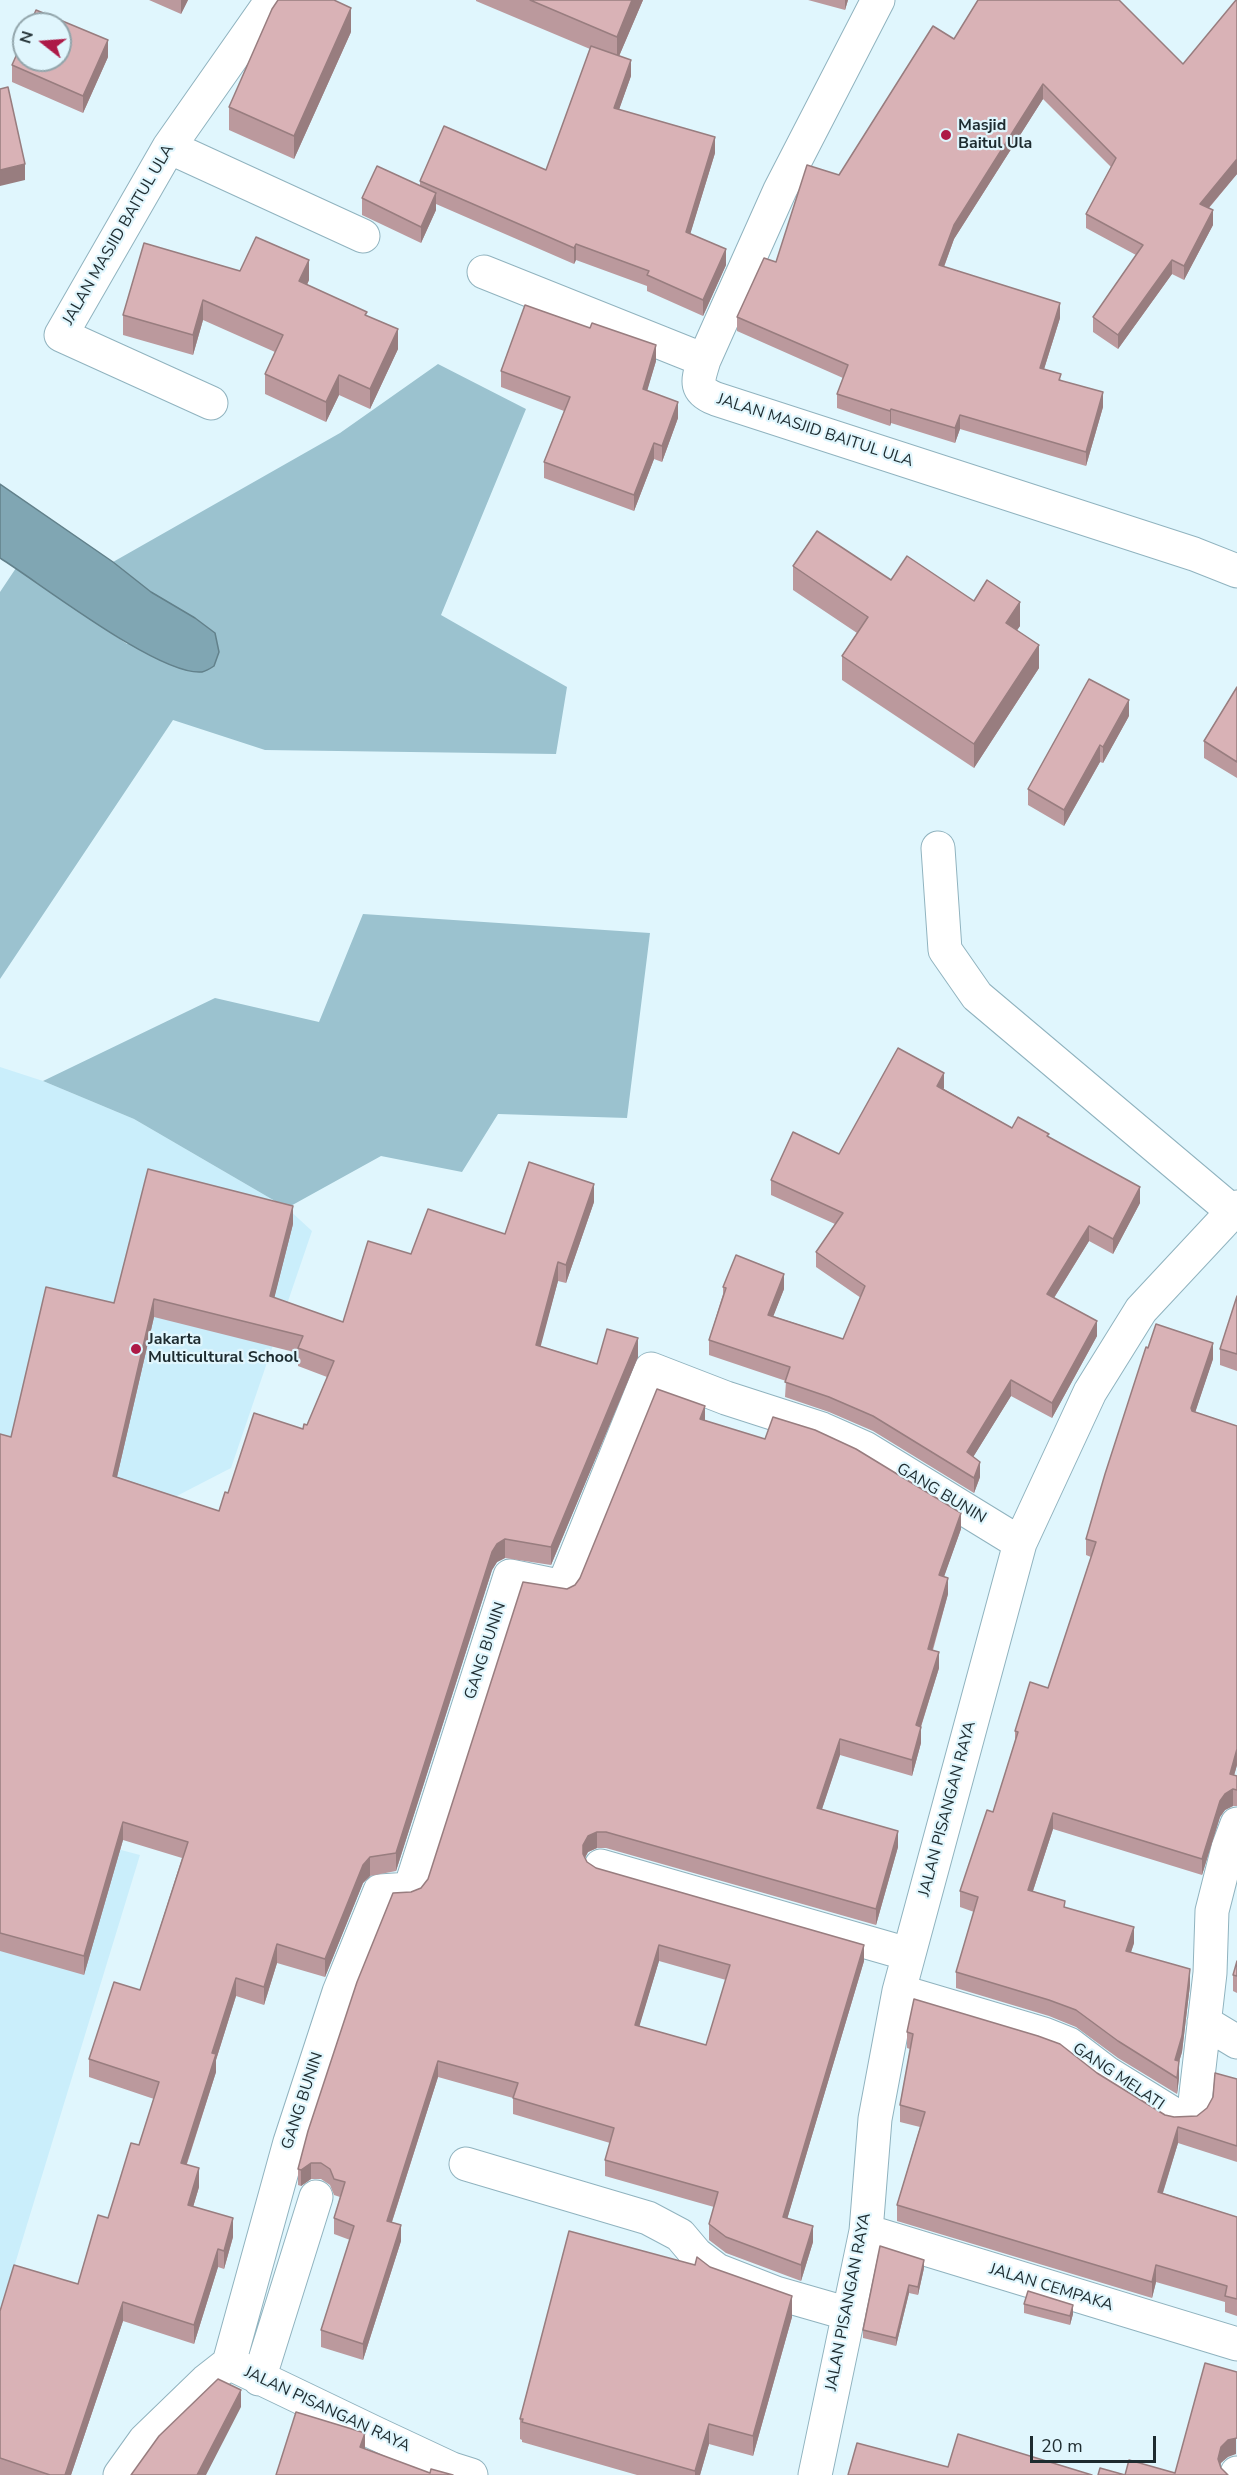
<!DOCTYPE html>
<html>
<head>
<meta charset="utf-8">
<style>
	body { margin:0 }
	#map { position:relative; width:1237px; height:2475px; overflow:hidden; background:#e0f6fd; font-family:"Nunito Sans",sans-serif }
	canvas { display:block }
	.north { position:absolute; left:12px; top:12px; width:60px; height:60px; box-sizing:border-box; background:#e0f6fd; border:2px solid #92a5ab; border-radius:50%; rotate:287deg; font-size:16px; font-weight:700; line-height:24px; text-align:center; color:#1d2b2f }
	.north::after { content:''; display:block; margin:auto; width:21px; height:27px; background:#ad1a47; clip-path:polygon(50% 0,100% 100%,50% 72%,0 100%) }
	.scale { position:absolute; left:1030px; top:2436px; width:126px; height:27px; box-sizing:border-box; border:3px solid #1d2b2f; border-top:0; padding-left:8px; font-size:18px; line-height:21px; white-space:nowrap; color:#1d2b2f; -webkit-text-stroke:4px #e0f6fd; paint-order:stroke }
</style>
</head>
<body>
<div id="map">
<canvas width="1237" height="2475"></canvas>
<div class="north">N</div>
<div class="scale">20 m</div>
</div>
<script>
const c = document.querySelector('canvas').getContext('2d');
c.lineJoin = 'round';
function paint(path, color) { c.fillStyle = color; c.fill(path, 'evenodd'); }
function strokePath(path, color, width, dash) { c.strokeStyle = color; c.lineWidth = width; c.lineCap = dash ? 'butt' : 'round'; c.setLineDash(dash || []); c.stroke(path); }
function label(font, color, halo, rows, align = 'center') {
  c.font = font + ' "Nunito Sans",sans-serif'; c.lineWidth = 4.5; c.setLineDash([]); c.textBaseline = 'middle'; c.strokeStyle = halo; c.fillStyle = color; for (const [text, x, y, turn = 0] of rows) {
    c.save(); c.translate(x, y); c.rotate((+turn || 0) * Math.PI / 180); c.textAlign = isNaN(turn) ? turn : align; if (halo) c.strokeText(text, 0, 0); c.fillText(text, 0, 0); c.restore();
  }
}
paint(new Path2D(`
	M 0,1067 L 43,1081 L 134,1119 L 287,1208 L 312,1231 L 231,1468 L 105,1533 L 0,1508 Z
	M 0,1818 L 140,1855 L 0,2313 Z`), '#caeefb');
paint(new Path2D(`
	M 438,364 L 526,409 L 441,615 L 567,687 L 556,754 L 265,750 L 173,720 L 0,979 L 0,592 L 16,568 L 127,644 L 215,633 L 195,618 L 151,592 L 113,562 L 340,433 Z
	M 363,914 L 650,933 L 627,1118 L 498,1114 L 462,1172 L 381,1156 L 287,1208 L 134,1119 L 43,1081 L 215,998 L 319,1022 Z`), '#9bc2cf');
const water = new Path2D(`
	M 0,484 L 113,562 L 151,592 L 195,618 L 215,633 L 219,652 L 214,666 C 211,668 206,671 202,672 C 159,676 40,583 0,558 Z`);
paint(water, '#80a6b3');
strokePath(water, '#62818b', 1.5);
const minor = new Path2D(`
	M 878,0 L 780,190 L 704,360 C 698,380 693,390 716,399 L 1194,554 L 1237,571
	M 169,147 L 363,236
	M 484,272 L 704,360
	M 211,403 L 61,335 L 169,147 L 272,0
	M 938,848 L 945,950 L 977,996 L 1232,1211
	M 601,1866 L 908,1954
	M 899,1991 L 1044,2034 L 1069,2044 L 1107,2073 L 1175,2115 L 1190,2115 L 1194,2111 L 1210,1973 L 1212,1911 L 1228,1848 L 1237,1824
	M 1204,2022 L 1237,2042
	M 466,2164 L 648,2218 L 680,2235 L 696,2254 L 717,2270 L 776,2293 L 849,2314
	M 866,2231 L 1237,2344
	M 229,2363 L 290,2142 L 339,1992 L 380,1891 L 410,1889 L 510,1576 L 563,1587 L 651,1369 L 726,1398 L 822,1429 L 865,1448 L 1020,1543
	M 229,2363 L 377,2434 L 452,2469 L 471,2475
	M 259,2379 L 316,2197
	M 120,2475 L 145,2440 L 206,2381 L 229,2363
	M 815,2475 L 866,2231 L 875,2119 L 899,1991 L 1020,1543 L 1090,1392 L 1141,1310 L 1237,1207
	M 1237,2475 L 1237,2473`);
strokePath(minor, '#90b3bf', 35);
strokePath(minor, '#fff', 33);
paint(new Path2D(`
	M 149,0 L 188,0 L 181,14 Z
	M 476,0 L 643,0 L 619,56 L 631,76 L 619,109 L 715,153 L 690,234 L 726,265 L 703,316 L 647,291 L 647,286 L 576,260 L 574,264 L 436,204 L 436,210 L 421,243 L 362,215 L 362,198 L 420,186 L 420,181 L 546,170 L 590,49 L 476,1 Z
	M 808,0 L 848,0 L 845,10 Z
	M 1237,0 L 1237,174 L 1209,208 L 1213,225 L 1184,280 L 1172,274 L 1118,349 L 1093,332 L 1093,317 L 1136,255 L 1086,228 L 1086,214 L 1111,167 L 1043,99 L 954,239 L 944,267 L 1060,318 L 1044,369 L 1103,407 L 1086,466 L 960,429 L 955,443 L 891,423 L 890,426 L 837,408 L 837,394 L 843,378 L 737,331 L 737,317 L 776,262 L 839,175 L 954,39 L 1183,64 Z
	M 351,32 L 294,159 L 229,130 L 229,107 Z
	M 108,57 L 83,113 L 12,82 L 12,65 Z
	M 240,271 L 309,280 L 307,285 L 367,316 L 398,349 L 370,409 L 339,395 L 326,422 L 265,394 L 265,374 L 275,352 L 203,320 L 193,355 L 123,335 L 123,315 Z
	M 656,361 L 647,390 L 678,418 L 662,462 L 654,459 L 634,511 L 544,478 L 544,462 L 564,411 L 501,387 L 501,371 Z
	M 793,566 L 891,580 L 974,601 L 1020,626 L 1017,630 L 1039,668 L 974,768 L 842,680 L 842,656 L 857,633 L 793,590 Z
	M 1237,687 L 1237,778 L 1204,758 L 1204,741 Z
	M 1129,716 L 1103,763 L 1100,762 L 1064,826 L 1028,805 L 1028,789 Z
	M 944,1088 L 944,1089 L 1012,1128 L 1049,1137 L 1140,1203 L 1113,1254 L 1089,1241 L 1054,1298 L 1097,1336 L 1052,1418 L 1011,1396 L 973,1457 L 980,1477 L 974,1493 L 873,1431 L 829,1412 L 785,1397 L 786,1381 L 709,1355 L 709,1340 L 723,1294 L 723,1287 L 784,1289 L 773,1316 L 843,1339 L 861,1298 L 816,1267 L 816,1252 L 835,1224 L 771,1195 L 771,1180 L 839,1154 Z
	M 594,1202 L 566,1283 L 558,1281 L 540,1346 L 597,1364 L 638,1357 L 551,1565 L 505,1558 L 497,1562 L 492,1570 L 396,1871 L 370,1876 L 363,1883 L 325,1977 L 277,1963 L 264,2005 L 236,1996 L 216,2060 L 216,2072 L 187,2164 L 199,2187 L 193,2207 L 233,2237 L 224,2269 L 218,2267 L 194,2344 L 123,2321 L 71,2475 L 0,2475 L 0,2311 L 78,2284 L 108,2218 L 139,2145 L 154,2099 L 89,2077 L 89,2059 L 140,1990 L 182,1858 L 123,1840 L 84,1975 L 0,1951 L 0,1434 L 11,1437 L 114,1303 L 293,1224 L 274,1298 L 343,1322 L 411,1254 L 505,1234 ZM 154,1317 L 298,1353 L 298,1366 L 327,1377 L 307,1425 L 228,1493 L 219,1511 L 117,1477 Z
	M 1237,1296 L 1237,1371 L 1220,1365 L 1220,1349 Z
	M 1148,1348 L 1213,1359 L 1195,1412 L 1237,1426 L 1237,1765 L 1234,1775 L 1237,1776 L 1237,1806 L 1233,1806 L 1225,1810 L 1220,1817 L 1202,1875 L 1053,1829 L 1033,1891 L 1065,1907 L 1134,1943 L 1131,1952 L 1190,1985 L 1182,2052 L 1179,2062 L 1179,2078 L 1177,2094 L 1118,2058 L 1076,2027 L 1049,2016 L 956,1988 L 956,1972 L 974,1912 L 960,1907 L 960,1891 L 993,1812 L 1015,1741 L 1015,1731 L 1048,1688 L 1091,1557 L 1086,1555 L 1086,1539 Z
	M 705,1420 L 961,1529 L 944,1576 L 948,1594 L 933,1650 L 939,1668 L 921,1727 L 921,1743 L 912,1776 L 840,1755 L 822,1809 L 898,1847 L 876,1925 L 606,1848 L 597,1848 L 588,1852 L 585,1858 L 587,1862 L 596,1868 L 864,1961 L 787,2219 L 813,2242 L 801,2281 L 726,2253 L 709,2240 L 709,2224 L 714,2207 L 605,2176 L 605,2160 L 610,2143 L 513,2114 L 513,2098 L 438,2077 L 392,2222 L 401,2241 L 363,2360 L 321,2347 L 321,2330 L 350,2240 L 334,2234 L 334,2218 L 340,2197 L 334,2195 L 330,2185 L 321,2179 L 311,2179 L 301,2186 L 298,2185 L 298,2169 L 411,1892 L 421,1888 L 428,1879 L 567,1589 L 575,1585 ZM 659,1961 L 726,1980 L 706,2045 L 639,2026 Z
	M 1237,1961 L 1237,1993 L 1233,1991 L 1233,1975 Z
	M 907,2032 L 1097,2073 L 1165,2115 L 1174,2117 L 1197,2116 L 1207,2108 L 1237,2079 L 1237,2162 L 1178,2143 L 1163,2193 L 1237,2217 L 1237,2316 L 1225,2312 L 1225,2302 L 1156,2282 L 1152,2298 L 897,2221 L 897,2205 L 920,2127 L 900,2122 L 900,2105 L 910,2049 L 907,2048 Z
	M 695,2265 L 710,2267 L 792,2317 L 753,2456 L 709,2444 L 700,2475 L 637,2475 L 522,2442 L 522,2440 L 520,2439 L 520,2419 Z
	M 924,2268 L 918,2295 L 909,2293 L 896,2346 L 863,2338 L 863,2330 Z
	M 1024,2304 L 1073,2314 L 1070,2325 L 1024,2313 Z`), '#bb999d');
paint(new Path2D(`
	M 181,0 L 188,0 L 181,14 Z
	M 632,0 L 643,0 L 617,61 L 617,37 Z
	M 845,0 L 848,0 L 845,10 Z
	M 351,8 L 351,32 L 294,159 L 294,136 Z
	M 108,40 L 108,57 L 83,113 L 83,96 Z
	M 631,60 L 631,76 L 614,124 L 614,108 Z
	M 1043,84 L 1043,99 L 954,239 L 939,280 L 939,265 L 954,225 Z
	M 715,137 L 715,153 L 686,248 L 686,232 Z
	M 1237,159 L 1237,174 L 1200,218 L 1200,204 Z
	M 25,164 L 25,180 L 0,186 L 0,170 Z
	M 436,193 L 436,210 L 421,243 L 421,227 Z
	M 1213,210 L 1213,225 L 1184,280 L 1184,266 Z
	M 576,244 L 576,260 L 574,264 L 574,248 Z
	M 726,249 L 726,265 L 703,316 L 703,300 Z
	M 309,260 L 309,280 L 299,301 L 299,281 Z
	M 1172,260 L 1172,274 L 1118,349 L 1118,335 Z
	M 203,300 L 203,320 L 193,355 L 193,335 Z
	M 1060,303 L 1060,318 L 1040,382 L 1040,368 Z
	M 398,329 L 398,349 L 370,409 L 370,389 Z
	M 656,345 L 656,361 L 643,405 L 643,389 Z
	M 339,375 L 339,395 L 326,422 L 326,402 Z
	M 1103,392 L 1103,407 L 1086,466 L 1086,452 Z
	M 678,402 L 678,418 L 662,462 L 662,446 Z
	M 891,409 L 891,423 L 890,426 L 890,411 Z
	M 960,415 L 960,429 L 955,443 L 955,428 Z
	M 654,443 L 654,459 L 634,511 L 634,495 Z
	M 1020,602 L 1020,626 L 1006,646 L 1006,623 Z
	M 1039,645 L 1039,668 L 974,768 L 974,744 Z
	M 1129,700 L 1129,716 L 1103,763 L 1103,747 Z
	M 1100,745 L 1100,762 L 1064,826 L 1064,810 Z
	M 944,1073 L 944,1088 L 937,1101 L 937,1086 Z
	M 594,1184 L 594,1202 L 566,1283 L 566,1265 Z
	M 1140,1187 L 1140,1203 L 1113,1254 L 1113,1239 Z
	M 293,1206 L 293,1224 L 270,1315 L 270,1296 Z
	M 1089,1226 L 1089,1241 L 1047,1309 L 1047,1294 Z
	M 558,1262 L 558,1281 L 536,1364 L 536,1345 Z
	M 784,1274 L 784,1289 L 768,1330 L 768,1315 Z
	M 154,1299 L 154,1317 L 113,1494 L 113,1476 Z
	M 1097,1321 L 1097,1336 L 1052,1418 L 1052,1403 Z
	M 638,1338 L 638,1357 L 551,1565 L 551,1547 Z
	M 1213,1343 L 1213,1359 L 1191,1425 L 1191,1408 Z
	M 1011,1380 L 1011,1396 L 967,1467 L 967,1452 Z
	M 705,1406 L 705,1423 L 700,1419 Z
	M 980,1462 L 980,1477 L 974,1493 L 974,1478 Z
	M 961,1513 L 961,1529 L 939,1591 L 939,1575 Z
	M 505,1539 L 505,1558 L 497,1562 L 492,1570 L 396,1871 L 396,1853 L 492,1552 L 497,1544 Z
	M 948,1578 L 948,1594 L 928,1665 L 928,1649 Z
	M 939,1652 L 939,1668 L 916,1742 L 916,1725 Z
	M 921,1727 L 921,1743 L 912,1776 L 912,1760 Z
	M 840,1739 L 840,1755 L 817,1824 L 817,1808 Z
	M 1237,1749 L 1237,1765 L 1230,1790 L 1230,1774 Z
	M 1233,1789 L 1233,1806 L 1225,1810 L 1220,1817 L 1202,1875 L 1202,1859 L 1220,1801 L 1225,1794 Z
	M 1053,1813 L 1053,1829 L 1028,1906 L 1028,1890 Z
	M 123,1822 L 123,1840 L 84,1975 L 84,1956 Z
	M 898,1831 L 898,1847 L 876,1925 L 876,1909 Z
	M 597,1832 L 597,1848 L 588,1852 L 583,1861 L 583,1845 L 588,1836 Z
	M 370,1857 L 370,1876 L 363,1883 L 325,1977 L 325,1959 L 363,1865 Z
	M 1134,1927 L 1134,1943 L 1126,1967 L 1126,1951 Z
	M 277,1944 L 277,1963 L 264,2005 L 264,1987 Z
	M 659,1945 L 659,1961 L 635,2041 L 635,2025 Z
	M 864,1945 L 864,1961 L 783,2233 L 783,2217 Z
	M 1190,1969 L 1190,1985 L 1182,2052 L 1179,2062 L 1179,2078 L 1177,2094 L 1177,2078 L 1175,2060 Z
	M 236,1978 L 236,1996 L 216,2060 L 216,2072 L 181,2181 L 181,2163 L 212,2053 Z
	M 438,2061 L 438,2077 L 387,2237 L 387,2221 Z
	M 1178,2127 L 1178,2143 L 1158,2208 L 1158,2192 Z
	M 311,2163 L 311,2179 L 301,2186 L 301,2170 Z
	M 199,2168 L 199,2187 L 188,2224 L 188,2205 Z
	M 233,2218 L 233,2237 L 224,2269 L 224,2251 Z
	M 401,2225 L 401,2241 L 363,2360 L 363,2344 Z
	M 813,2226 L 813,2242 L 801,2281 L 801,2265 Z
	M 218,2249 L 218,2267 L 194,2344 L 194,2325 Z
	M 924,2260 L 924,2268 L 918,2295 L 918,2287 Z
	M 1156,2265 L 1156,2282 L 1152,2298 L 1152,2282 Z
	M 909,2285 L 909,2293 L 896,2346 L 896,2338 Z
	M 792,2296 L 792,2317 L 753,2456 L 753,2436 Z
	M 123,2302 L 123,2321 L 71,2475 L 65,2475 Z
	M 1073,2305 L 1073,2314 L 1070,2325 L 1070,2316 Z
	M 241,2390 L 241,2407 L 206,2475 L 197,2475 Z
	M 709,2424 L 709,2444 L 700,2475 L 695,2475 L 695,2471 Z
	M 365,2433 L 365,2449 L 360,2447 Z
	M 1236,2438 L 1236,2454 L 1228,2457 L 1221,2463 L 1218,2475 L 1218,2459 L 1221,2447 L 1228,2440 Z`), '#987d7f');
const building = new Path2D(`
	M 278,0 L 334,0 L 351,8 L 294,136 L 229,107 L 272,9 Z
	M 530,0 L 632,0 L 617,37 Z
	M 978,0 L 1119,0 L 1183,64 L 1236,0 L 1237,0 L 1237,159 L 1200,204 L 1213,210 L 1184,266 L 1172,260 L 1118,335 L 1093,317 L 1143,245 L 1086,214 L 1116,158 L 1043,84 L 954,225 L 939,265 L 1060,303 L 1040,368 L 1061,374 L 1059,380 L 1103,392 L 1086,452 L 960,415 L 955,428 L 891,409 L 890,411 L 837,394 L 848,365 L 737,317 L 764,258 L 776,262 L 807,165 L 839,175 L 933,26 L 954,39 Z
	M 36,10 L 108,40 L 83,96 L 12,65 L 24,38 L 24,60 L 60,60 L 60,24 L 30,24 Z
	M 591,46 L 631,60 L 614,108 L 715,137 L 686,232 L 726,249 L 703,300 L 647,275 L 649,271 L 576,244 L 574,248 L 420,181 L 444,126 L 546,170 Z
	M 8,87 L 25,164 L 0,170 L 0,89 Z
	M 377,166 L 436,193 L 421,227 L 362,198 Z
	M 256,237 L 309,260 L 299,281 L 367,312 L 365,315 L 398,329 L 370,389 L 339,375 L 326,402 L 265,374 L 283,335 L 203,300 L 193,335 L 123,315 L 144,243 L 240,271 Z
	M 525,305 L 590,328 L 592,323 L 656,345 L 643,389 L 678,402 L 662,446 L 654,443 L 634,495 L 544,462 L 570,397 L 501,371 Z
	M 817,531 L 891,580 L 907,556 L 974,601 L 987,580 L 1020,602 L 1006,623 L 1039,645 L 974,744 L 842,656 L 868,617 L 793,566 Z
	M 1089,679 L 1129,700 L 1103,747 L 1100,745 L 1064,810 L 1028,789 Z
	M 1237,687 L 1237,762 L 1204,741 Z
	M 898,1048 L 944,1073 L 937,1086 L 1012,1128 L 1018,1117 L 1049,1134 L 1047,1136 L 1140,1187 L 1113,1239 L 1089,1226 L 1047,1294 L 1097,1321 L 1052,1403 L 1011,1380 L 967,1452 L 980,1462 L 974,1478 L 873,1416 L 829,1397 L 785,1382 L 790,1367 L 709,1340 L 726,1288 L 723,1287 L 736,1255 L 784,1274 L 768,1315 L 843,1339 L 865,1286 L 816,1252 L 843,1213 L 771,1180 L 793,1132 L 839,1154 Z
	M 529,1162 L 594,1184 L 566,1265 L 558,1262 L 536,1345 L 597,1364 L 607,1329 L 638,1338 L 551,1547 L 505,1539 L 497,1544 L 492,1552 L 396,1853 L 370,1857 L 363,1865 L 325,1959 L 277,1944 L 264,1987 L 236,1978 L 212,2053 L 216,2054 L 181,2163 L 199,2168 L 188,2205 L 233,2218 L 224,2251 L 218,2249 L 194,2325 L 123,2302 L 65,2475 L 50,2475 L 0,2458 L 0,2311 L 14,2265 L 78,2284 L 98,2215 L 108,2218 L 131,2143 L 139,2145 L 159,2082 L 89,2059 L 114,1982 L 140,1990 L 188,1842 L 123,1822 L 84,1956 L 0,1933 L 0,1434 L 11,1437 L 46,1287 L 114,1303 L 148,1169 L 293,1206 L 270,1296 L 343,1322 L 368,1241 L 411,1254 L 428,1209 L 505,1234 ZM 154,1299 L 303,1336 L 298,1348 L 334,1361 L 307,1425 L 304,1424 L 303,1429 L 254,1413 L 228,1493 L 225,1492 L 219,1511 L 113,1476 Z
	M 1237,1296 L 1237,1354 L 1220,1349 Z
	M 1156,1324 L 1213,1343 L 1191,1408 L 1192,1411 L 1237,1426 L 1237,1749 L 1230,1774 L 1237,1776 L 1237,1790 L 1233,1789 L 1225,1794 L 1220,1801 L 1202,1859 L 1053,1813 L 1028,1890 L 1065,1901 L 1064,1907 L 1134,1927 L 1126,1951 L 1190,1969 L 1182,2036 L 1175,2060 L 1179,2061 L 1177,2078 L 1118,2041 L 1076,2010 L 1049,2000 L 956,1972 L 978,1897 L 960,1891 L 987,1810 L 993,1812 L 1018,1732 L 1015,1731 L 1030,1682 L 1048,1688 L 1096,1542 L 1086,1539 L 1105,1474 L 1146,1347 L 1148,1348 Z
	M 657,1389 L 705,1406 L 700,1419 L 765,1439 L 773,1417 L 815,1430 L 856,1449 L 961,1513 L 939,1575 L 948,1578 L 928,1649 L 939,1652 L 916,1725 L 921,1727 L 912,1760 L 840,1739 L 817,1808 L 898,1831 L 876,1909 L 606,1832 L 597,1832 L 588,1836 L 583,1845 L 583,1854 L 587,1862 L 596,1868 L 864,1945 L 783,2217 L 813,2226 L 801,2265 L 726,2237 L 709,2224 L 718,2192 L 605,2160 L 614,2128 L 513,2098 L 518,2083 L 438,2061 L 387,2221 L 401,2225 L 363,2344 L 321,2330 L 354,2226 L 334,2218 L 345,2182 L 334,2179 L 330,2169 L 321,2163 L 311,2163 L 301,2170 L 298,2169 L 308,2131 L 357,1982 L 393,1893 L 411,1892 L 421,1888 L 428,1879 L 523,1582 L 567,1589 L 575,1585 L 580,1578 ZM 659,1945 L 730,1965 L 706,2045 L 635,2025 Z
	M 1237,1961 L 1237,1976 L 1233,1975 Z
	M 914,1999 L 1038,2036 L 1060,2044 L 1097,2073 L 1165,2115 L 1174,2117 L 1197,2116 L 1207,2108 L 1213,2097 L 1215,2073 L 1237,2079 L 1237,2146 L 1178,2127 L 1158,2192 L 1237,2217 L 1237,2299 L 1225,2296 L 1227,2286 L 1156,2265 L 1152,2282 L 897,2205 L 925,2112 L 900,2105 L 913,2034 L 907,2032 Z
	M 569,2231 L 695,2265 L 697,2257 L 710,2267 L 792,2296 L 753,2436 L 709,2424 L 695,2471 L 522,2422 L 523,2419 L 520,2419 Z
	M 880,2246 L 924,2260 L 918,2287 L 909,2285 L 896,2338 L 863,2330 Z
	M 1028,2291 L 1073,2305 L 1070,2316 L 1024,2304 Z
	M 1205,2363 L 1237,2372 L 1237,2438 L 1228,2440 L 1221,2447 L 1218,2459 L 1221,2468 L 1228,2475 L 1098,2475 L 1100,2468 L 1125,2475 L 1129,2460 L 1175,2473 Z
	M 218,2379 L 241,2390 L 197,2475 L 131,2475 L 159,2436 Z
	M 296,2412 L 365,2433 L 360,2447 L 430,2473 L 431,2469 L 453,2475 L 276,2475 Z
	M 958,2434 L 1092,2475 L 848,2475 L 857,2443 L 948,2467 Z`);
paint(building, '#d9b2b6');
strokePath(building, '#987d7f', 1.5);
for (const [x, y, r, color] of [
	[946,135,6,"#ad1a47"],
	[136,1349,6,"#ad1a47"]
]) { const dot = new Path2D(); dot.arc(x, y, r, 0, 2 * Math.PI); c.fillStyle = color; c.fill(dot); strokePath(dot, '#e0f6fd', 2); }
label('bold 16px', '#1d2b2f', '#e0f6fd', [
	["Masjid",958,126],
	["Baitul Ula",958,144],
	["Jakarta",148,1340],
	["Multicultural School",148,1358]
], 'left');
label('16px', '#1d2b2f', '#e0f6fd', [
	["JALAN MASJID BAITUL ULA",119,235,-60],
	["JALAN MASJID BAITUL ULA",815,431,18],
	["GANG BUNIN",941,1494,31],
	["GANG BUNIN",486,1651,-72],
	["JALAN PISANGAN RAYA",948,1809,-75],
	["GANG MELATI",1118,2077,34],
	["GANG BUNIN",303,2101,-72],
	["JALAN CEMPAKA",1051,2288,17],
	["JALAN PISANGAN RAYA",849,2302,-79],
	["JALAN PISANGAN RAYA",327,2410,25]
]);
</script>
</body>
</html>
